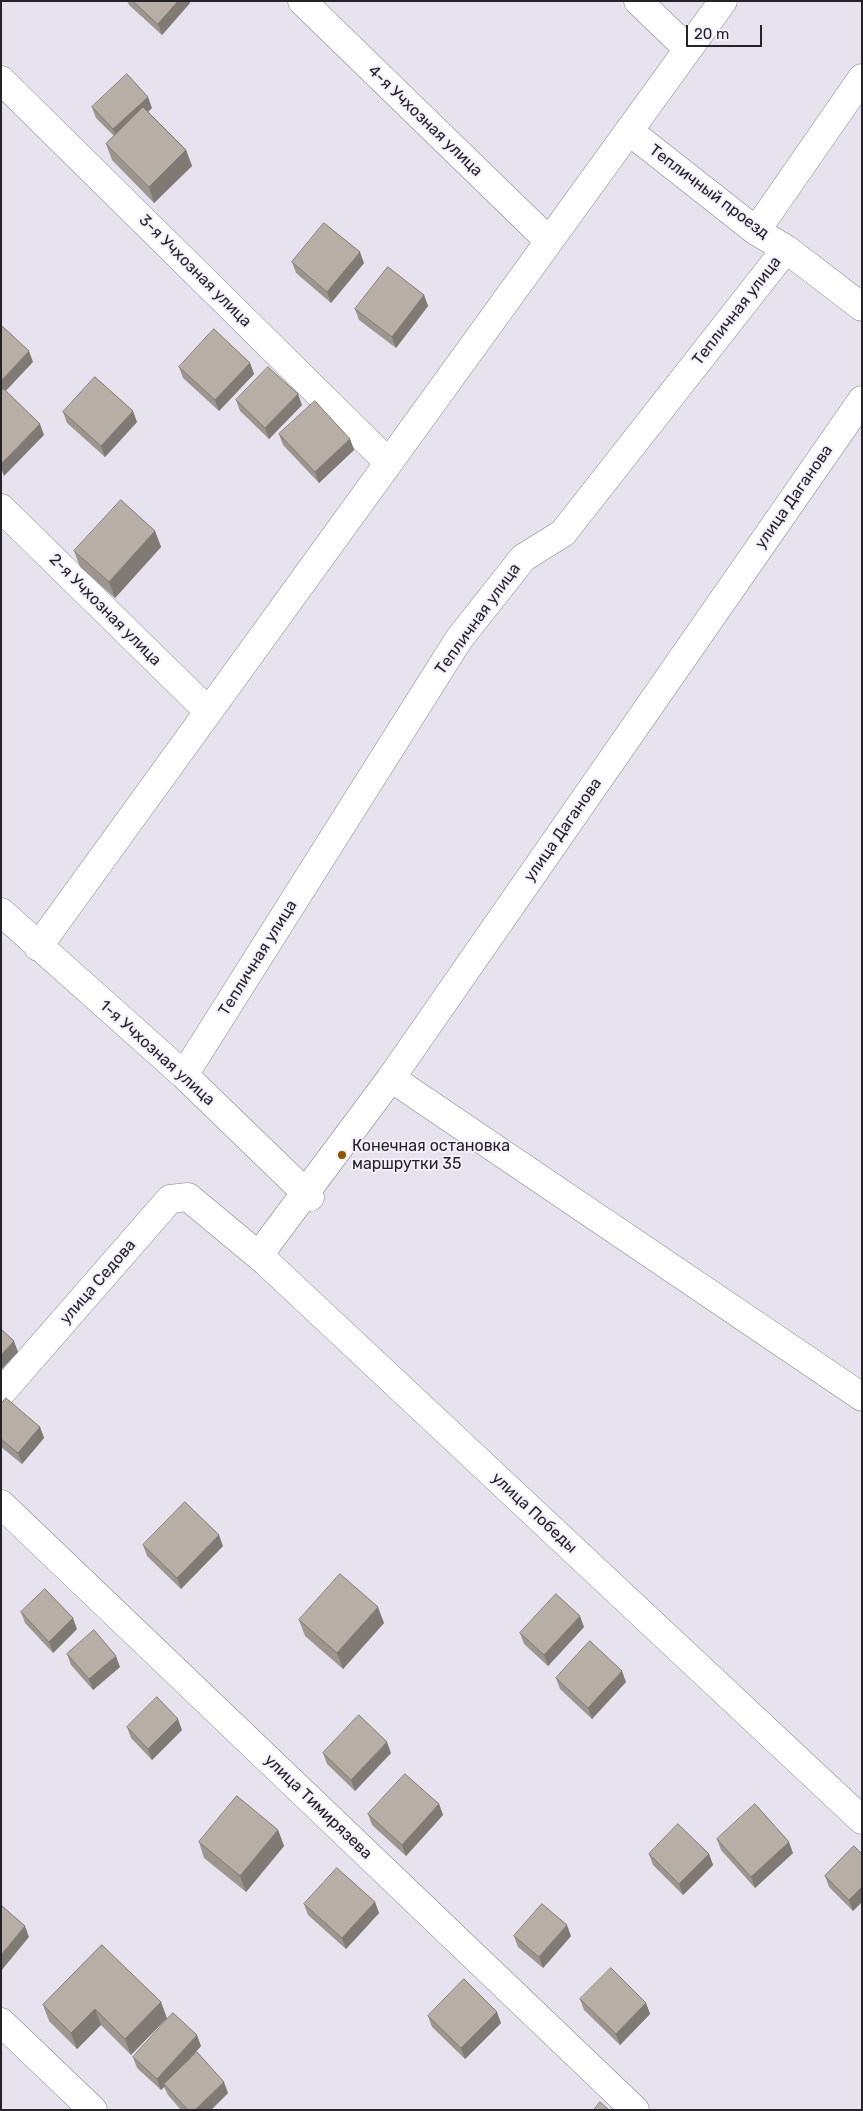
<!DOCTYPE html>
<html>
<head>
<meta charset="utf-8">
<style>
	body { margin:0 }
	#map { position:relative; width:863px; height:2111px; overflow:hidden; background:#e6e3ef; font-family:Rubik,sans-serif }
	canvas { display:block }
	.frame { position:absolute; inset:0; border:2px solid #242327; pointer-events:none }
	.scale { position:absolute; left:686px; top:25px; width:76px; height:22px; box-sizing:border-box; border:2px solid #242327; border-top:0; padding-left:6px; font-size:15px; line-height:18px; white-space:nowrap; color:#242327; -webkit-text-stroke:4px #f3f0fc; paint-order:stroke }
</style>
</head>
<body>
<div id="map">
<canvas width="863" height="2111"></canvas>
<div class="frame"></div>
<div class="scale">20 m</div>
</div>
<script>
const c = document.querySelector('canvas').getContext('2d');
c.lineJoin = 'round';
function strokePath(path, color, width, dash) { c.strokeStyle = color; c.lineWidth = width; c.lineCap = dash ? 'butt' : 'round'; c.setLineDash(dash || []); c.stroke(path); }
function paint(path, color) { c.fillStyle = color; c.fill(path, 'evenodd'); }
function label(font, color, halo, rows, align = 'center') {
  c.font = font + ' Rubik,sans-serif'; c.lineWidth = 4; c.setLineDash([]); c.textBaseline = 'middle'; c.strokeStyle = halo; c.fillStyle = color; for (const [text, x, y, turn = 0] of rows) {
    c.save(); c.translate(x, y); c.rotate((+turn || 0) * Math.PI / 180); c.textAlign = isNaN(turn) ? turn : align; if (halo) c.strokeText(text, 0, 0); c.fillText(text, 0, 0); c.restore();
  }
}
const minor = new Path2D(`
	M 302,1 L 549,241
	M 638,1 L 688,49
	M 1,80 L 388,462
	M 629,131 L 756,231 L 786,249 L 862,307
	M 756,231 L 862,78
	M 1,508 L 208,711
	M 1,912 L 184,1075 L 310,1197
	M 38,947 L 723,1
	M 184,1075 L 459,639 L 523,558 L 563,533 L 786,249
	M 391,1078 L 862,1397
	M 1,1393 L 170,1199 L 188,1197 L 265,1261 L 862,1820
	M 1,1504 L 635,2110
	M 1,2022 L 93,2110`);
const secondary = new Path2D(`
	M 259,1255 L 391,1078 L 862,400`);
strokePath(minor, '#86838e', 29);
strokePath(secondary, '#86838e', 29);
strokePath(minor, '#fff', 28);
strokePath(secondary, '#fff', 28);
paint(new Path2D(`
	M 127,1 L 190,1 L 190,3 L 162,35 L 129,5 Z
	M 92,107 L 152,108 L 148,112 L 186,150 L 192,166 L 154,203 L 112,160 L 106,144 L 114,136 L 96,118 Z
	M 292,262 L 364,263 L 331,303 L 296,273 Z
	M 424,295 L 428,306 L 396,348 L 359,320 L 355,309 Z
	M 250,363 L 254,374 L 219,411 L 183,378 L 179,367 Z
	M 236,400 L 302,405 L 269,439 L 240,411 Z
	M 63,412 L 137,422 L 105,457 L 67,423 Z
	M 279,434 L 350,439 L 354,450 L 319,483 L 283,445 Z
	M 155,531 L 161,547 L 115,598 L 80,567 L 74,551 Z
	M 1,1404 L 40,1427 L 44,1438 L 22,1464 L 1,1447 Z
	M 143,1545 L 223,1546 L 181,1589 L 147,1556 Z
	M 21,1612 L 77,1629 L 53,1653 L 25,1623 Z
	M 299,1620 L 384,1623 L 343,1669 L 305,1636 Z
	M 584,1627 L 548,1666 L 524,1644 L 520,1633 Z
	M 67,1654 L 120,1667 L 93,1690 L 71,1665 Z
	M 556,1678 L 626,1682 L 592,1719 L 560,1689 Z
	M 127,1727 L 182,1730 L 152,1760 L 131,1738 Z
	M 323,1753 L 391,1753 L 355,1791 L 327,1764 Z
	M 439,1804 L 443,1815 L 406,1856 L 372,1825 L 368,1814 Z
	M 278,1830 L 284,1846 L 246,1892 L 204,1858 L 199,1842 Z
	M 717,1839 L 793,1853 L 755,1888 L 721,1850 Z
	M 854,1846 L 853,1911 L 829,1887 L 825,1876 Z
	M 649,1854 L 709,1854 L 713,1865 L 683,1895 L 653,1865 Z
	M 375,1902 L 379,1913 L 346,1949 L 308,1915 L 304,1904 Z
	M 514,1936 L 571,1936 L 543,1968 L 518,1947 Z
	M 102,1945 L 167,2018 L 131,2055 L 101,2025 L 77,2049 L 49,2021 L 43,2005 Z
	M 580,1999 L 646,2003 L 650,2014 L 620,2045 L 584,2010 Z
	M 428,2016 L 501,2023 L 465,2059 L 432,2027 Z
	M 201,2046 L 190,2059 L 228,2093 L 211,2110 L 181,2110 L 168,2095 L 164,2087 L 161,2090 L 137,2068 L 133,2057 Z`), '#9d968e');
paint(new Path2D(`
	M 178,1 L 190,1 L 190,3 L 162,35 L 158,24 Z
	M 148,97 L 152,108 L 117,140 L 113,129 Z
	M 186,150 L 192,166 L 154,203 L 149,187 Z
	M 360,252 L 364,263 L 331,303 L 327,292 Z
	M 424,295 L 428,306 L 396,348 L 392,337 Z
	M 29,351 L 33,362 L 1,396 L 1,381 Z
	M 250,363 L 254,374 L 219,411 L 215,400 Z
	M 298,394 L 302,405 L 269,439 L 265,428 Z
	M 133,411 L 137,422 L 105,457 L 101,446 Z
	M 40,424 L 44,435 L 4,476 L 1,468 L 1,464 Z
	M 350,439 L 354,450 L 319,483 L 315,472 Z
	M 155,531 L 161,547 L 115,598 L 109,582 Z
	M 14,1341 L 18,1352 L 1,1370 L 1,1355 Z
	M 40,1427 L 44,1438 L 22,1464 L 18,1453 Z
	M 219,1535 L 223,1546 L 181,1589 L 177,1578 Z
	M 378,1607 L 384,1623 L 343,1669 L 337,1653 Z
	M 580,1616 L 584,1627 L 548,1666 L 544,1655 Z
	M 73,1618 L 77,1629 L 53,1653 L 49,1642 Z
	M 116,1656 L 120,1667 L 93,1690 L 89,1679 Z
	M 622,1671 L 626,1682 L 592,1719 L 588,1708 Z
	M 178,1719 L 182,1730 L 152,1760 L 148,1749 Z
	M 387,1742 L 391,1753 L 355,1791 L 351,1780 Z
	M 439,1804 L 443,1815 L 406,1856 L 402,1845 Z
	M 278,1830 L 284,1846 L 246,1892 L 240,1876 Z
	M 789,1842 L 793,1853 L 755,1888 L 751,1877 Z
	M 709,1854 L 713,1865 L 683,1895 L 679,1884 Z
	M 862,1887 L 862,1902 L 853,1911 L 849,1900 Z
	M 375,1902 L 379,1913 L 346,1949 L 342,1938 Z
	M 567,1925 L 571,1936 L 543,1968 L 539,1957 Z
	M 25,1926 L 29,1937 L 1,1971 L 1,1955 Z
	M 161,2002 L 167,2018 L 131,2055 L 125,2039 Z
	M 646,2003 L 650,2014 L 620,2045 L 616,2034 Z
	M 95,2009 L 101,2025 L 77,2049 L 71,2033 Z
	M 497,2012 L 501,2023 L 465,2059 L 461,2048 Z
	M 197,2035 L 201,2046 L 165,2086 L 164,2084 L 164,2087 L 161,2090 L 157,2079 Z
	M 224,2082 L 228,2093 L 211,2110 L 195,2110 Z`), '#807a74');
const building = new Path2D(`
	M 133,1 L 178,1 L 158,24 Z
	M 127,74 L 148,97 L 113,129 L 92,107 Z
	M 143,107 L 186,150 L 149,187 L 106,144 Z
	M 324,223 L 360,252 L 327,292 L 292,262 Z
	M 388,267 L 424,295 L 392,337 L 355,309 Z
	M 1,325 L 29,351 L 1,381 Z
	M 214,329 L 250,363 L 215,400 L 179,367 Z
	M 268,367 L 298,394 L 265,428 L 236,400 Z
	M 95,377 L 133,411 L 101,446 L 63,412 Z
	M 4,389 L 40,424 L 1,464 L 1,391 Z
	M 315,401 L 350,439 L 315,472 L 279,434 Z
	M 121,500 L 155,531 L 109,582 L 74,551 Z
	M 1,1329 L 14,1341 L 1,1355 Z
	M 6,1398 L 40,1427 L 18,1453 L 1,1439 L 1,1404 Z
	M 185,1502 L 219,1535 L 177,1578 L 143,1545 Z
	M 340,1574 L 378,1607 L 337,1653 L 299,1620 Z
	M 45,1589 L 73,1618 L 49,1642 L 21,1612 Z
	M 556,1594 L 580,1616 L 544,1655 L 520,1633 Z
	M 94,1630 L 116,1656 L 89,1679 L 67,1654 Z
	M 590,1641 L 622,1671 L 588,1708 L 556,1678 Z
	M 157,1697 L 178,1719 L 148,1749 L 127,1727 Z
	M 359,1715 L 387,1742 L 351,1780 L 323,1753 Z
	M 405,1774 L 439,1804 L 402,1845 L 368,1814 Z
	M 237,1796 L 278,1830 L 240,1876 L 199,1842 Z
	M 755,1804 L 789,1842 L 751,1877 L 717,1839 Z
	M 678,1824 L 709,1854 L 679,1884 L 649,1854 Z
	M 854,1846 L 862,1854 L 862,1887 L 849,1900 L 825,1876 Z
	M 337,1868 L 375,1902 L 342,1938 L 304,1904 Z
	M 542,1904 L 567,1925 L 539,1957 L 514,1936 Z
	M 2,1906 L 25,1926 L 1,1955 L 1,1908 Z
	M 102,1945 L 161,2002 L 125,2039 L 95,2009 L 71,2033 L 43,2005 Z
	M 611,1968 L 646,2003 L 616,2034 L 580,1999 Z
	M 464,1979 L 497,2012 L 461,2048 L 428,2016 Z
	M 173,2013 L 197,2035 L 157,2079 L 133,2057 Z
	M 197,2052 L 224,2082 L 195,2110 L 188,2110 L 164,2084 Z
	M 600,2102 L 609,2110 L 594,2110 Z`);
paint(building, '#b7afa5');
strokePath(building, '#807a74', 1);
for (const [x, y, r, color] of [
	[342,1155,5,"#8a5801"]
]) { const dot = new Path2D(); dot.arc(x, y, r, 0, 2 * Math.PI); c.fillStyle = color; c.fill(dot); strokePath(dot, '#f3f0fc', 2); }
label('16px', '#242327', '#f3f0fc', [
	["4-я Учхозная улица",425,121,44],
	["Тепличный проезд",709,192,37],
	["3-я Учхозная улица",195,271,45],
	["Тепличная улица",737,311,-52],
	["улица Даганова",794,497,-55],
	["2-я Учхозная улица",105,610,45],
	["Тепличная улица",478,619,-54],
	["улица Даганова",563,830,-55],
	["Тепличная улица",258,958,-58],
	["1-я Учхозная улица",157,1053,42],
	["улица Седова",98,1282,-49],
	["улица Победы",534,1513,43],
	["улица Тимирязева",318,1807,44]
]);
label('16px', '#242327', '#f3f0fc', [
	["Конечная остановка",352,1146],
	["маршрутки 35",352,1164]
], 'left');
</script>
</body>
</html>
